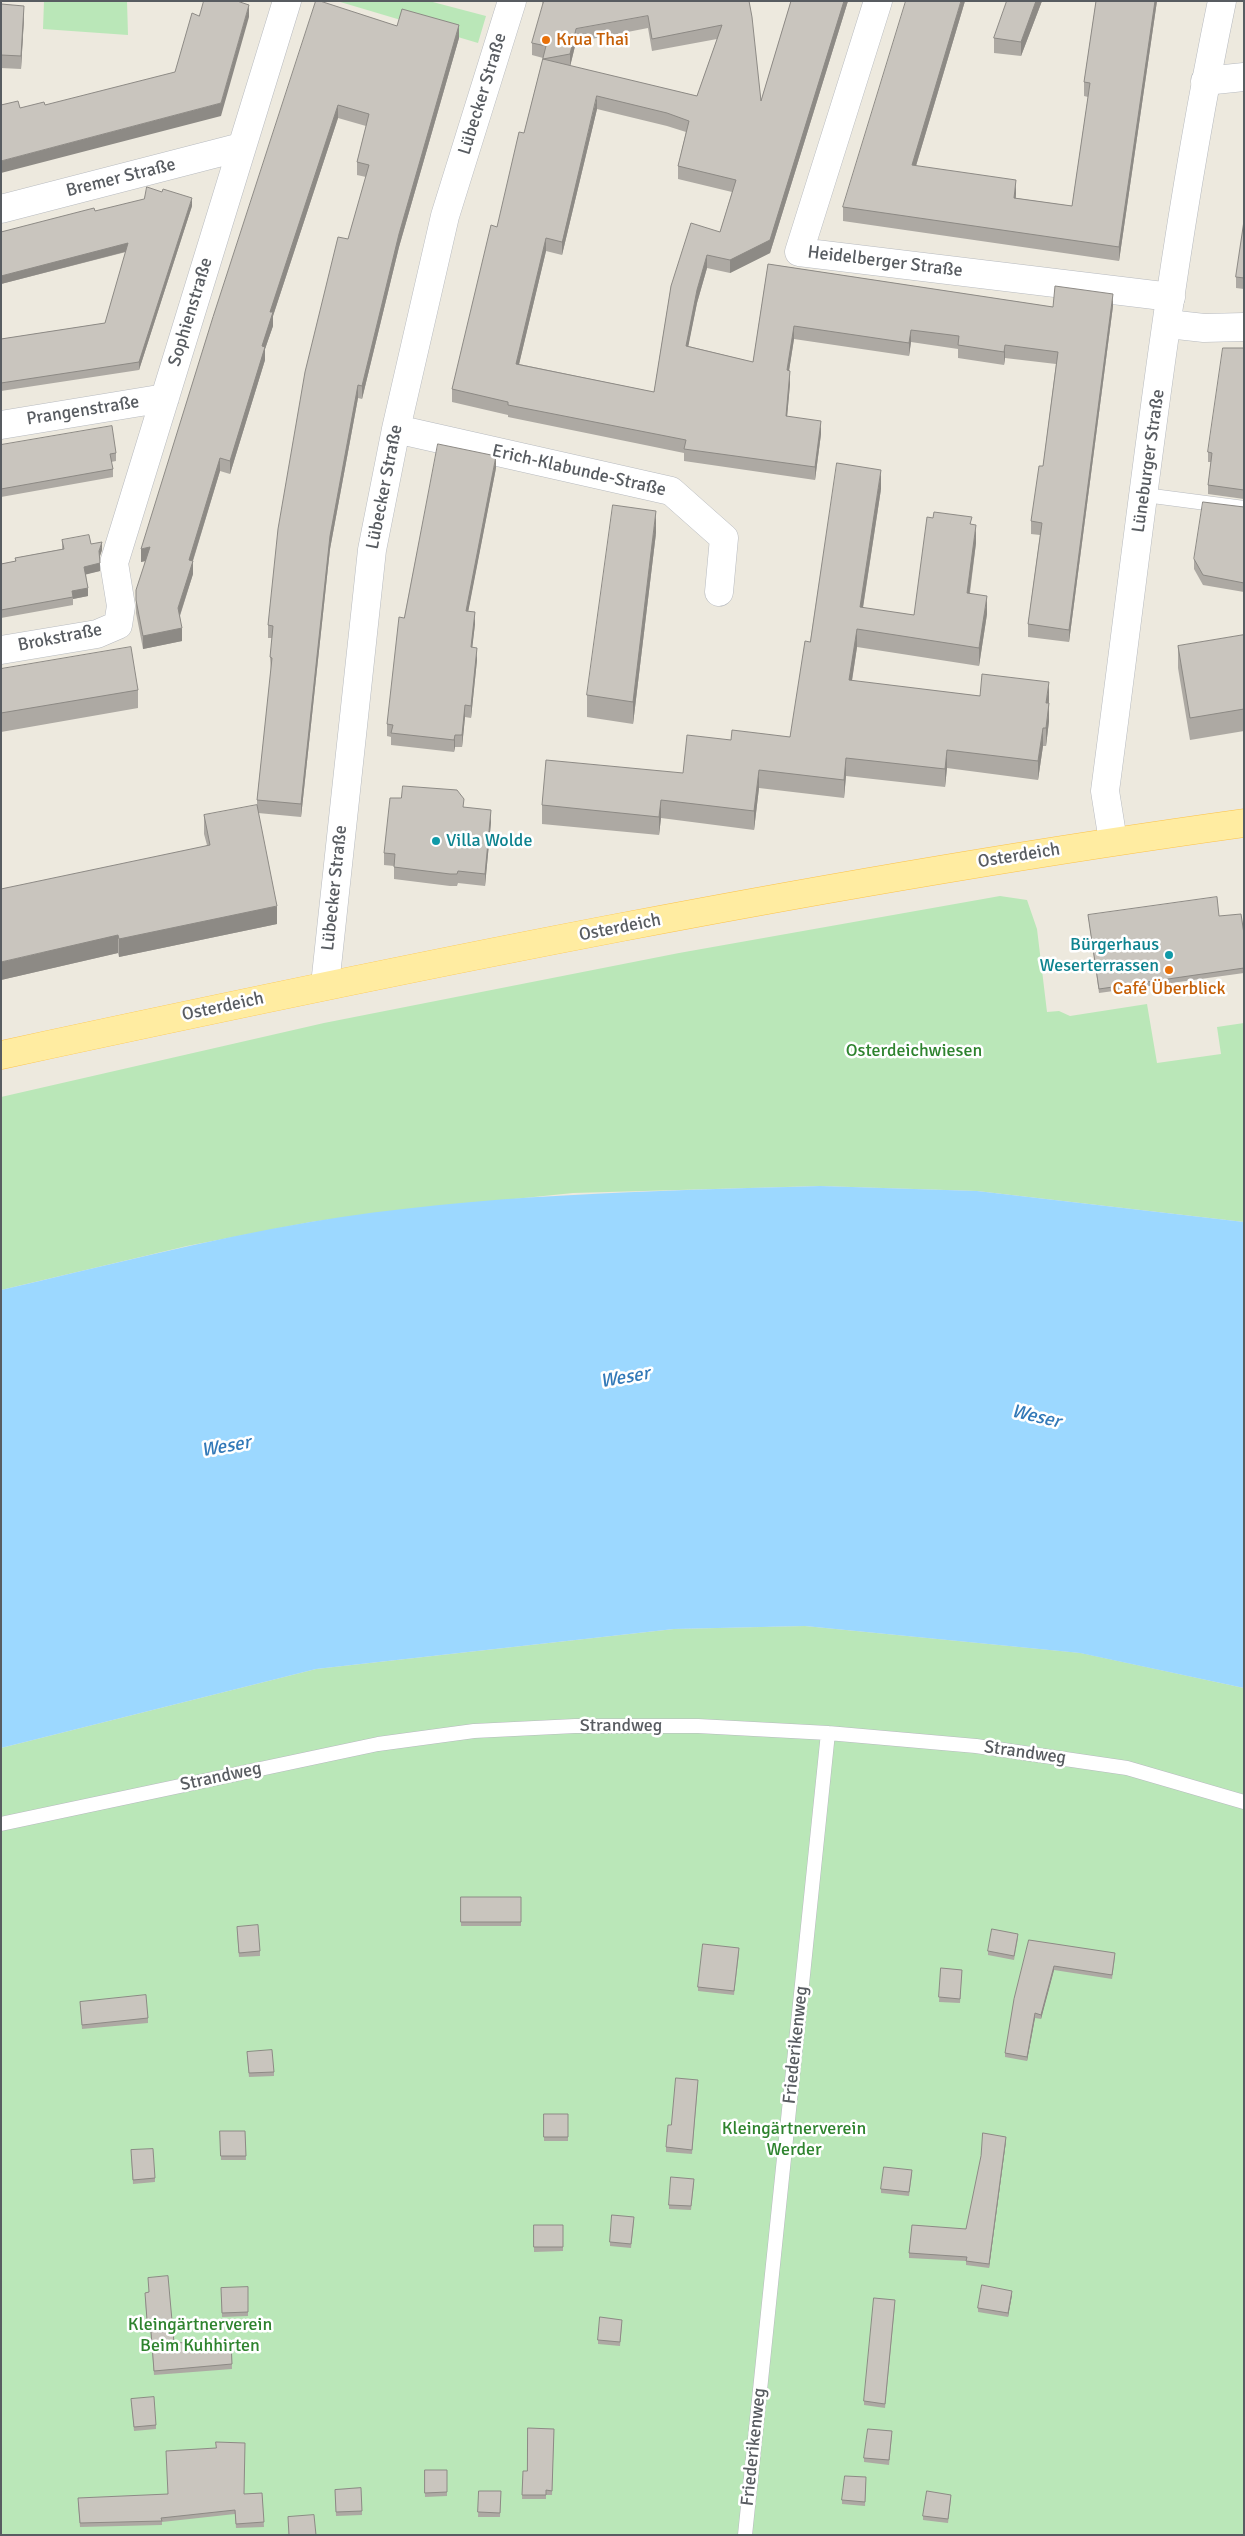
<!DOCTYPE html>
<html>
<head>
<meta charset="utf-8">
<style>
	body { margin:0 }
	#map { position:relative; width:1245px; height:2536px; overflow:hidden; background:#ede9de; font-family:Signika,sans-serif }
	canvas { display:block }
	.frame { position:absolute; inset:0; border:2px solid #585c61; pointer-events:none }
</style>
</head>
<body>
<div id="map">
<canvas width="1245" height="2536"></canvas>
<div class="frame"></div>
</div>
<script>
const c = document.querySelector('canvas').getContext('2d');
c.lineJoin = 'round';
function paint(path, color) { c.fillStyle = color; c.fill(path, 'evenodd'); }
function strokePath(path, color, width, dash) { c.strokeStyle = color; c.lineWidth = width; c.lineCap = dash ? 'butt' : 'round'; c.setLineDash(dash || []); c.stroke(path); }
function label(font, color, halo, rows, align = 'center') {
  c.font = font + ' Signika,sans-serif'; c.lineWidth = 5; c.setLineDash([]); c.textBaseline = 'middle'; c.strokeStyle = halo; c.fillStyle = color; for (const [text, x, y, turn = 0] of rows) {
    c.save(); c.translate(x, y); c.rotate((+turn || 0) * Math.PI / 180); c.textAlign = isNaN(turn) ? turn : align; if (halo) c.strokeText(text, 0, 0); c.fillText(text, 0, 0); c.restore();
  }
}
paint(new Path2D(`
	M 44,1 L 127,1 L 128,35 L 43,29 Z
	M 337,1 L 429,1 L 486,16 L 478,43 Z
	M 1000,896 L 1027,900 L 1037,929 L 1047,1012 L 1059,1011 L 1070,1016 L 1147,1004 L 1157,1063 L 1221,1054 L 1217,1027 L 1244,1023 L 1244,1222 L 977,1191 L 820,1186 L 573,1193 L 387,1212 L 311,1222 L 187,1246 L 1,1290 L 1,1097 L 324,1023 L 679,953 Z
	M 805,1626 L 1081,1653 L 1244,1688 L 1244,2535 L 1,2535 L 1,1748 L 316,1669 L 674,1629 Z`), '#bae7b8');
paint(new Path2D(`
	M 820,1186 L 977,1191 L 1244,1222 L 1244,1688 L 1080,1653 L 805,1626 L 674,1629 L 316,1669 L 1,1748 L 1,1290 C 104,1266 206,1240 310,1222 C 479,1194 650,1191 820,1186 Z`), '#9cd8ff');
const service = new Path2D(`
	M 1145,495 L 1244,508
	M 1,1824 L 378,1744 L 474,1731 L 575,1726 L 698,1726 L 828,1733 L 976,1746 L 1127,1768 L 1244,1802
	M 745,2535 L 828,1733`);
const minor = new Path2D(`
	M 878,1 L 799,252 L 1171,297
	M 1205,81 L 1244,77
	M 1,209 L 241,147
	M 1168,324 L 1204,328 L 1244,327
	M 1,425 L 165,398
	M 396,429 L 671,491 L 724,538 L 719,592
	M 1,650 L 97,634 L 118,625 L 121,606 L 114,563 L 287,1
	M 325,985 L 372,550 L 396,429 L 445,216 L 512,1`);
const tertiary = new Path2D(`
	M 1113,841 L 1105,791 C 1140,529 1168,260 1222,1`);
const primary = new Path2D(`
	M 1,1055 C 413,966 826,881 1244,823`);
strokePath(service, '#b7babf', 15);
strokePath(minor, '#b7babf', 29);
strokePath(tertiary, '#b7babf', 29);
strokePath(primary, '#fcc248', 29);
strokePath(service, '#fff', 14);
strokePath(minor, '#fff', 28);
strokePath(tertiary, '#fff', 28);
strokePath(primary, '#ffeca1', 28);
paint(new Path2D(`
	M 316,1 L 397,26 L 459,38 L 399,247 L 362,399 L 358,398 L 330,549 L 301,817 L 258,813 L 277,924 L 119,957 L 118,953 L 1,980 L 207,845 L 204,834 L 204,815 L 257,809 L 257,800 L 271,671 L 270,657 L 272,638 L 268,638 L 268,625 L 348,239 L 366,177 L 357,175 L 357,162 L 366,126 L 338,118 L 273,316 L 273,326 L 265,349 L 265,360 L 230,474 L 220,471 L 193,561 L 193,574 L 180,616 L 182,641 L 143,649 L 136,613 L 136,600 L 145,561 L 141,562 Z
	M 542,1 L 749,1 L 761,101 L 791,1 L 848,1 L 770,253 L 730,273 L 707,268 L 697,303 L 688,346 L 753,362 L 768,264 L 1053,307 L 1113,306 L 1069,642 L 1028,637 L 1028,624 L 1040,535 L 1031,534 L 1031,521 L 1043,466 L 1056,364 L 1005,358 L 1004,365 L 958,358 L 958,349 L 911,342 L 909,356 L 794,339 L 789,371 L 790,384 L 787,416 L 821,434 L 815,480 L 684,461 L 684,453 L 508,417 L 508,415 L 452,402 L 452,389 L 497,227 L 524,133 L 543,58 L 532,55 L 532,43 L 543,5 ZM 648,28 L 652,51 L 717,39 L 697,96 L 570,66 L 576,42 ZM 597,109 L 667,126 L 686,132 L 678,166 L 678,179 L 732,192 L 720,232 L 671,286 L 654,392 L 519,364 L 546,251 L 562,255 Z
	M 965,1 L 916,166 L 1016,194 L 1016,198 L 1072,206 L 1088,97 L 1084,96 L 1084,82 L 1096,1 L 1157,1 L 1119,261 L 843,221 L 843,207 Z
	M 1007,1 L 1042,1 L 1021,56 L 994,53 L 994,38 Z
	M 1,4 L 24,18 L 21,69 L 1,68 Z
	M 192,206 L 139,370 L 1,391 L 1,339 L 105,323 L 126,252 L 1,284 L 1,232 L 95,211 Z
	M 1244,221 L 1244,289 L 1236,288 L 1236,277 Z
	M 1244,348 L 1244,499 L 1208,494 L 1208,485 L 1211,462 L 1208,462 L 1208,452 Z
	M 1,445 L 116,453 L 116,461 L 111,462 L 113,469 L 113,477 L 1,497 Z
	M 496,468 L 468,611 L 475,624 L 472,647 L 477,660 L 471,718 L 465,717 L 462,747 L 455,747 L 454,752 L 391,745 L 391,737 L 387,736 L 387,724 L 404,618 Z
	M 881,489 L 863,608 L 914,615 L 972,524 L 976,543 L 970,593 L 987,614 L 979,666 L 857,647 L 852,681 L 980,696 L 1049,700 L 1049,721 L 1046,746 L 1043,746 L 1038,780 L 947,768 L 945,787 L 846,776 L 844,798 L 759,788 L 754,830 L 661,818 L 659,835 L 542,824 L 542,805 L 683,773 L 731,740 L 790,737 L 810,642 Z
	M 1244,507 L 1244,592 L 1203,585 L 1194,569 L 1194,559 Z
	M 656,533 L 633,724 L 587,717 L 587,695 Z
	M 62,540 L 91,544 L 102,550 L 99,558 L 100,571 L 86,574 L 88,596 L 73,599 L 73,605 L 1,618 L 1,564 L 15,561 L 15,558 L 62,549 Z
	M 1244,635 L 1244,731 L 1190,740 L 1178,668 L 1178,646 Z
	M 1,669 L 138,690 L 138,708 L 1,732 Z
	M 464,807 L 491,822 L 485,886 L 458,883 L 457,886 L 450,886 L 394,879 L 394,866 L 384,865 L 384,853 Z
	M 1088,915 L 1219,916 L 1244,934 L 1244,973 L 1099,993 Z
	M 461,1897 L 521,1897 L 521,1926 L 461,1926 Z
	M 237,1931 L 260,1951 L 260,1956 L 239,1957 Z
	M 1018,1938 L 1014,1960 L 988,1955 L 988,1951 Z
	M 1029,1940 L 1115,1957 L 1112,1979 L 1054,1970 L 1041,2019 L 1035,2018 L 1027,2061 L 1005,2057 L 1005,2053 Z
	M 739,1953 L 734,1995 L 698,1991 L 698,1987 Z
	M 941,1968 L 962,1970 L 960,2003 L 939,2002 Z
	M 80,2002 L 148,2018 L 148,2023 L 82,2029 Z
	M 247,2056 L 274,2072 L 274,2076 L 249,2077 Z
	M 698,2084 L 692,2154 L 666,2152 L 666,2147 Z
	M 544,2114 L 568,2114 L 568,2141 L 544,2141 Z
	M 220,2131 L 245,2131 L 246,2160 L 221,2160 Z
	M 1006,2141 L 989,2268 L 966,2265 L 966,2261 L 909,2258 L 909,2253 L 966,2229 Z
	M 131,2154 L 155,2178 L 155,2182 L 133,2184 Z
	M 912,2174 L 909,2196 L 881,2193 L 881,2189 Z
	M 694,2183 L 691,2210 L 669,2209 L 669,2205 Z
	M 634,2221 L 631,2248 L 610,2246 L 610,2242 Z
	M 534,2225 L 563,2225 L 563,2251 L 534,2252 Z
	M 221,2288 L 248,2312 L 248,2316 L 222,2317 Z
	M 1012,2295 L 1008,2317 L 978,2312 L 978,2308 Z
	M 145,2297 L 174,2343 L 231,2341 L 232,2369 L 154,2375 L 150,2323 L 147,2324 Z
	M 895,2304 L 885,2408 L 864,2405 L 864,2401 Z
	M 622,2324 L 620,2346 L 598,2344 L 598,2340 Z
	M 131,2399 L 156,2425 L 156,2429 L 134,2431 Z
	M 554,2429 L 552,2495 L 546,2495 L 546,2499 L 522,2499 L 523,2471 L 527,2471 Z
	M 892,2435 L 889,2465 L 864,2462 L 864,2458 Z
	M 216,2448 L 244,2494 L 262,2493 L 264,2527 L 236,2528 L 235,2514 L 162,2522 L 162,2525 L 80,2527 L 78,2502 L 168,2494 Z
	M 425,2470 L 447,2470 L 447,2496 L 425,2497 Z
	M 866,2482 L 865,2506 L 842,2504 L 842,2500 Z
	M 361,2488 L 362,2515 L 336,2516 L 335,2490 Z
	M 479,2491 L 501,2491 L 500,2517 L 478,2517 Z
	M 951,2499 L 948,2523 L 923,2520 L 923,2516 Z`), '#ada9a3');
paint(new Path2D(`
	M 844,1 L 848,1 L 770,253 L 730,273 L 730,260 Z
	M 961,1 L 965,1 L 912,179 L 912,165 Z
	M 1036,1 L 1042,1 L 1021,56 L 1021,42 Z
	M 1155,1 L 1157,1 L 1119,261 L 1119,247 Z
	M 249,5 L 249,17 L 221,116 L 1,173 L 1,161 L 221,103 Z
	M 24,6 L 24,18 L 21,69 L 21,56 Z
	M 459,25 L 459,38 L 399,247 L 362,399 L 362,386 L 399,234 Z
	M 576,29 L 576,42 L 570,67 L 570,54 Z
	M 597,96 L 597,109 L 562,255 L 562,242 Z
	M 338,105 L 338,118 L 273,316 L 273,326 L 265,349 L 265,360 L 230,474 L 230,461 L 270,312 Z
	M 1016,180 L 1016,194 L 1014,212 L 1014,198 Z
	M 192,198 L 192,206 L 139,370 L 139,362 Z
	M 546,238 L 546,251 L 516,377 L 516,364 Z
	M 128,243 L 128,251 L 1,284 L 1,276 Z
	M 707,255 L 707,268 L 697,303 L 686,358 L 686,346 L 697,290 Z
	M 1113,294 L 1113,306 L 1069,642 L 1069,630 Z
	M 794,326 L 794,339 L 787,383 L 787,370 Z
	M 911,330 L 911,342 L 909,356 L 909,343 Z
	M 1005,345 L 1005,358 L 1004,365 L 1004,352 Z
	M 790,371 L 790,384 L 786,429 L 786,416 Z
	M 358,385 L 358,398 L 330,549 L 301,817 L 301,804 L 330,536 Z
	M 821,421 L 821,434 L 815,480 L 815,467 Z
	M 496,456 L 496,468 L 466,623 L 466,611 Z
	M 220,458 L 220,471 L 189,573 L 189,560 Z
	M 881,470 L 881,489 L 860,626 L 860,607 Z
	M 656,511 L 656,533 L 633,724 L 633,702 Z
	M 976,525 L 976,543 L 967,611 L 967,593 Z
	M 102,542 L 102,550 L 99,559 L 99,551 Z
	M 150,547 L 150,560 L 141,562 L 141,549 Z
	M 193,561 L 193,574 L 178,621 L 178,608 Z
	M 100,563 L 100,571 L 84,575 L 84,567 Z
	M 88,588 L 88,596 L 73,599 L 72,591 Z
	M 987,596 L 987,614 L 979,666 L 979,648 Z
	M 475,612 L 475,624 L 471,659 L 471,647 Z
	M 182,628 L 182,641 L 143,649 L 143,636 Z
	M 857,629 L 857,647 L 849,699 L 849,680 Z
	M 477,648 L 477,660 L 471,718 L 471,706 Z
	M 1049,682 L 1049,700 L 1046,721 L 1046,703 Z
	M 1049,703 L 1049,721 L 1046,746 L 1046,728 Z
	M 465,705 L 465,717 L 462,747 L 462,735 Z
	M 1043,728 L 1043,746 L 1038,780 L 1038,761 Z
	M 455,735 L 455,747 L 454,752 L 454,740 Z
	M 947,750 L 947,768 L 945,787 L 945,769 Z
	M 846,758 L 846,776 L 844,798 L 844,780 Z
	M 759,770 L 759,788 L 754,830 L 754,811 Z
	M 661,800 L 661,818 L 659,835 L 659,817 Z
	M 491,810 L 491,822 L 485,886 L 485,874 Z
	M 277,906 L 277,924 L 119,957 L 119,939 Z
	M 118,935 L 118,953 L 1,980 L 1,962 Z
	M 1054,1966 L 1054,1970 L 1041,2019 L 1041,2015 Z
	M 1035,2013 L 1035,2018 L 1027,2061 L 1027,2057 Z
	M 1006,2137 L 1006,2141 L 989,2268 L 989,2264 Z
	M 1012,2291 L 1012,2295 L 1008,2317 L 1008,2313 Z`), '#8d8a85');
const building = new Path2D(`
	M 204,1 L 237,1 L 249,5 L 221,103 L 1,161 L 1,105 L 18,101 L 20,108 L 44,102 L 45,105 L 175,72 L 192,13 L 199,16 Z
	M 316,1 L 320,1 L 397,26 L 402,9 L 459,25 L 399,234 L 362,386 L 358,385 L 330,536 L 301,804 L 257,800 L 272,658 L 270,657 L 273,626 L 268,625 L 278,529 L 305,372 L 338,237 L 348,239 L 369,165 L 357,162 L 369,114 L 338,105 L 270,312 L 273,312 L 262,346 L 265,347 L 230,461 L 220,458 L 189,560 L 193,561 L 178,608 L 182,628 L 143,636 L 136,600 L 136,590 L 150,547 L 141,549 L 213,317 Z
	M 544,1 L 749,1 L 752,17 L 761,101 L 791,1 L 844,1 L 770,240 L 730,260 L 707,255 L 697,290 L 686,346 L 753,362 L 768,264 L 1053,307 L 1055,286 L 1113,294 L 1069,630 L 1028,624 L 1042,523 L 1031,521 L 1039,466 L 1043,466 L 1058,352 L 1005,345 L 1004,352 L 958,345 L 959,336 L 911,330 L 909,343 L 794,326 L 787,370 L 790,371 L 786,416 L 821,421 L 815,467 L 684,449 L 686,440 L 508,405 L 508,402 L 452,389 L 491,225 L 497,227 L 519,132 L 524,133 L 546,46 L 532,43 ZM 648,16 L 652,39 L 722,25 L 697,96 L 543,59 L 570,54 L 576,29 ZM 597,96 L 667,113 L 689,121 L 678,166 L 736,180 L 720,232 L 691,223 L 671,286 L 654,392 L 516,364 L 546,238 L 562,242 Z
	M 906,1 L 961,1 L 912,165 L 1016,180 L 1014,198 L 1072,206 L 1090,83 L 1084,82 L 1096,1 L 1155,1 L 1119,247 L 843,207 Z
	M 1007,1 L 1036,1 L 1021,42 L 994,38 Z
	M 1,4 L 24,6 L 21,56 L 1,55 Z
	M 147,187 L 162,192 L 163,189 L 192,198 L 139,362 L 1,383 L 1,339 L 105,323 L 128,243 L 1,276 L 1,232 L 94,208 L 95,211 L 144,199 Z
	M 1244,221 L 1244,278 L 1236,277 Z
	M 1223,348 L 1244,348 L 1244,490 L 1208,485 L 1212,453 L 1208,452 Z
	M 112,426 L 116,453 L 110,454 L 113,469 L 1,489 L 1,445 Z
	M 438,444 L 496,456 L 466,611 L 475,612 L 471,647 L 477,648 L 471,706 L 465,705 L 462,735 L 455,735 L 454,740 L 391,733 L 393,725 L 387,724 L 399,617 L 404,618 Z
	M 837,463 L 881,470 L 860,607 L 914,615 L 927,517 L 933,518 L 934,512 L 972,517 L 970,524 L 976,525 L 967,593 L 987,596 L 979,648 L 857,629 L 849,680 L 980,696 L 982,674 L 1049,682 L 1046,703 L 1049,703 L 1046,728 L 1043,728 L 1038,761 L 947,750 L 945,769 L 846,758 L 844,780 L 759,770 L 754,811 L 661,800 L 659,817 L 542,805 L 546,760 L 683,773 L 687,735 L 731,740 L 732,730 L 790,737 L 805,641 L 810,642 Z
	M 1203,502 L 1244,507 L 1244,583 L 1203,575 L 1194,559 Z
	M 613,505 L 656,511 L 633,702 L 587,695 Z
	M 89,535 L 91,544 L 102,542 L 99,551 L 100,563 L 84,567 L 88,588 L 72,591 L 73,597 L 1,610 L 1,564 L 16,561 L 15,558 L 64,549 L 62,540 Z
	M 1244,635 L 1244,709 L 1190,718 L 1178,646 Z
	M 131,647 L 138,690 L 1,713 L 1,669 Z
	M 403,786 L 457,790 L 464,799 L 463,807 L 491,810 L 485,874 L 458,871 L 457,874 L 450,874 L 394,867 L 395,854 L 384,853 L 390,798 L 401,798 Z
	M 257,805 L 277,906 L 119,939 L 118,935 L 1,962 L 1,889 L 210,845 L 204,815 Z
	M 1217,897 L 1219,916 L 1241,914 L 1244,934 L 1244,968 L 1099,989 L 1088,915 Z
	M 461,1897 L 521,1897 L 521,1922 L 461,1922 Z
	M 258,1925 L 260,1951 L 239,1953 L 237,1927 Z
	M 992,1929 L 1018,1934 L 1014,1956 L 988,1951 Z
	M 1029,1940 L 1115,1953 L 1112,1975 L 1054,1966 L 1041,2015 L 1035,2013 L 1027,2057 L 1005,2053 L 1014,1999 Z
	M 703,1944 L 739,1948 L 734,1991 L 698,1987 Z
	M 941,1968 L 962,1970 L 960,1999 L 939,1997 Z
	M 146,1995 L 148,2018 L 82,2025 L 80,2002 Z
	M 272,2050 L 274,2072 L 249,2073 L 247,2052 Z
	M 676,2078 L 698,2080 L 692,2150 L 666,2147 L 668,2125 L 671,2125 Z
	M 544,2114 L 568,2114 L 568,2137 L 544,2137 Z
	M 220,2131 L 245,2131 L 246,2156 L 221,2156 Z
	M 983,2133 L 1006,2137 L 989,2264 L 966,2261 L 967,2257 L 909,2253 L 912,2225 L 966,2229 L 981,2156 Z
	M 153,2149 L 155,2178 L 133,2180 L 131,2150 Z
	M 884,2167 L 912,2170 L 909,2192 L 881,2189 Z
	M 671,2177 L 694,2179 L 691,2206 L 669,2205 Z
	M 612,2215 L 634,2217 L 631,2244 L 610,2242 Z
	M 534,2225 L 563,2225 L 563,2247 L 534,2247 Z
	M 168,2276 L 174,2343 L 231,2341 L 232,2364 L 154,2371 L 150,2319 L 147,2320 L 145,2293 L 149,2292 L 148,2278 Z
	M 982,2285 L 1012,2291 L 1008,2313 L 978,2308 Z
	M 248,2287 L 248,2312 L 222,2313 L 221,2288 Z
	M 874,2298 L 895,2300 L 885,2404 L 864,2401 Z
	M 600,2317 L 622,2320 L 620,2342 L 598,2340 Z
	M 154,2397 L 156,2425 L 134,2427 L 131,2399 Z
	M 528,2428 L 554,2429 L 552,2491 L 546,2490 L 546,2495 L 522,2495 L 523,2471 L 527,2471 Z
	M 868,2429 L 892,2431 L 889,2460 L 864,2458 Z
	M 216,2442 L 245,2443 L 244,2494 L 262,2493 L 264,2522 L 236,2524 L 235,2510 L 161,2518 L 162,2521 L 80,2523 L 78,2498 L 168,2494 L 166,2451 L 216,2448 Z
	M 425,2470 L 447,2470 L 447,2492 L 425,2493 Z
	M 845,2476 L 866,2477 L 865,2502 L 842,2500 Z
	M 361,2488 L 362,2511 L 336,2512 L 335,2490 Z
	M 479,2491 L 501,2491 L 500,2513 L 478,2512 Z
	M 927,2491 L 951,2495 L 948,2519 L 923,2516 Z
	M 314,2515 L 316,2535 L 289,2535 L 288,2517 Z`);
paint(building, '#c9c5be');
strokePath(building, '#8d8a85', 1);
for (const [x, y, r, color] of [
	[546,40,5,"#e8710a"],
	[436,841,5,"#0f9aa8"],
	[1169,955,5,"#0f9aa8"],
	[1169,970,5,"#e8710a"]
]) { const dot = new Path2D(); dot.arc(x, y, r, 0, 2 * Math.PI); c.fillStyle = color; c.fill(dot); strokePath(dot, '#fff', 2); }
label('18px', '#c56008', '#fff', [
	["Krua Thai",556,40],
	["Café Überblick",1169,989,"center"]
], 'left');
label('18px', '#585c61', '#fff', [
	["Lübecker Straße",483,94,-73],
	["Bremer Straße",121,178,-14],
	["Heidelberger Straße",885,262,7],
	["Sophienstraße",191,312,-73],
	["Prangenstraße",83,411,-9],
	["Lüneburger Straße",1149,461,-82],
	["Erich-Klabunde-Straße",579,471,13],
	["Lübecker Straße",385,487,-79],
	["Brokstraße",60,638,-11],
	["Osterdeich",1019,856,-9],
	["Lübecker Straße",335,888,-84],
	["Osterdeich",620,928,-11],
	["Osterdeich",223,1007,-12],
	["Strandweg",621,1726],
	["Strandweg",1025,1753,8],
	["Strandweg",221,1777,-12],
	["Friederikenweg",796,2045,-84],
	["Friederikenweg",754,2447,-84]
]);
label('18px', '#0d838f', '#fff', [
	["Villa Wolde",446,841],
	["Bürgerhaus",1159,945,"right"],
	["Weserterrassen",1159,966,"right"]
], 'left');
label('18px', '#2e832e', '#fff', [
	["Osterdeichwiesen",914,1051],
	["Kleingärtnerverein",794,2129],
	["Werder",794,2150],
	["Kleingärtnerverein",200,2325],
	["Beim Kuhhirten",200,2346]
]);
label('italic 19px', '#3279b8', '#fff', [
	["Weser",625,1378,-10],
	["Weser",1036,1417,13],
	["Weser",226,1447,-10]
]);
</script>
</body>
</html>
